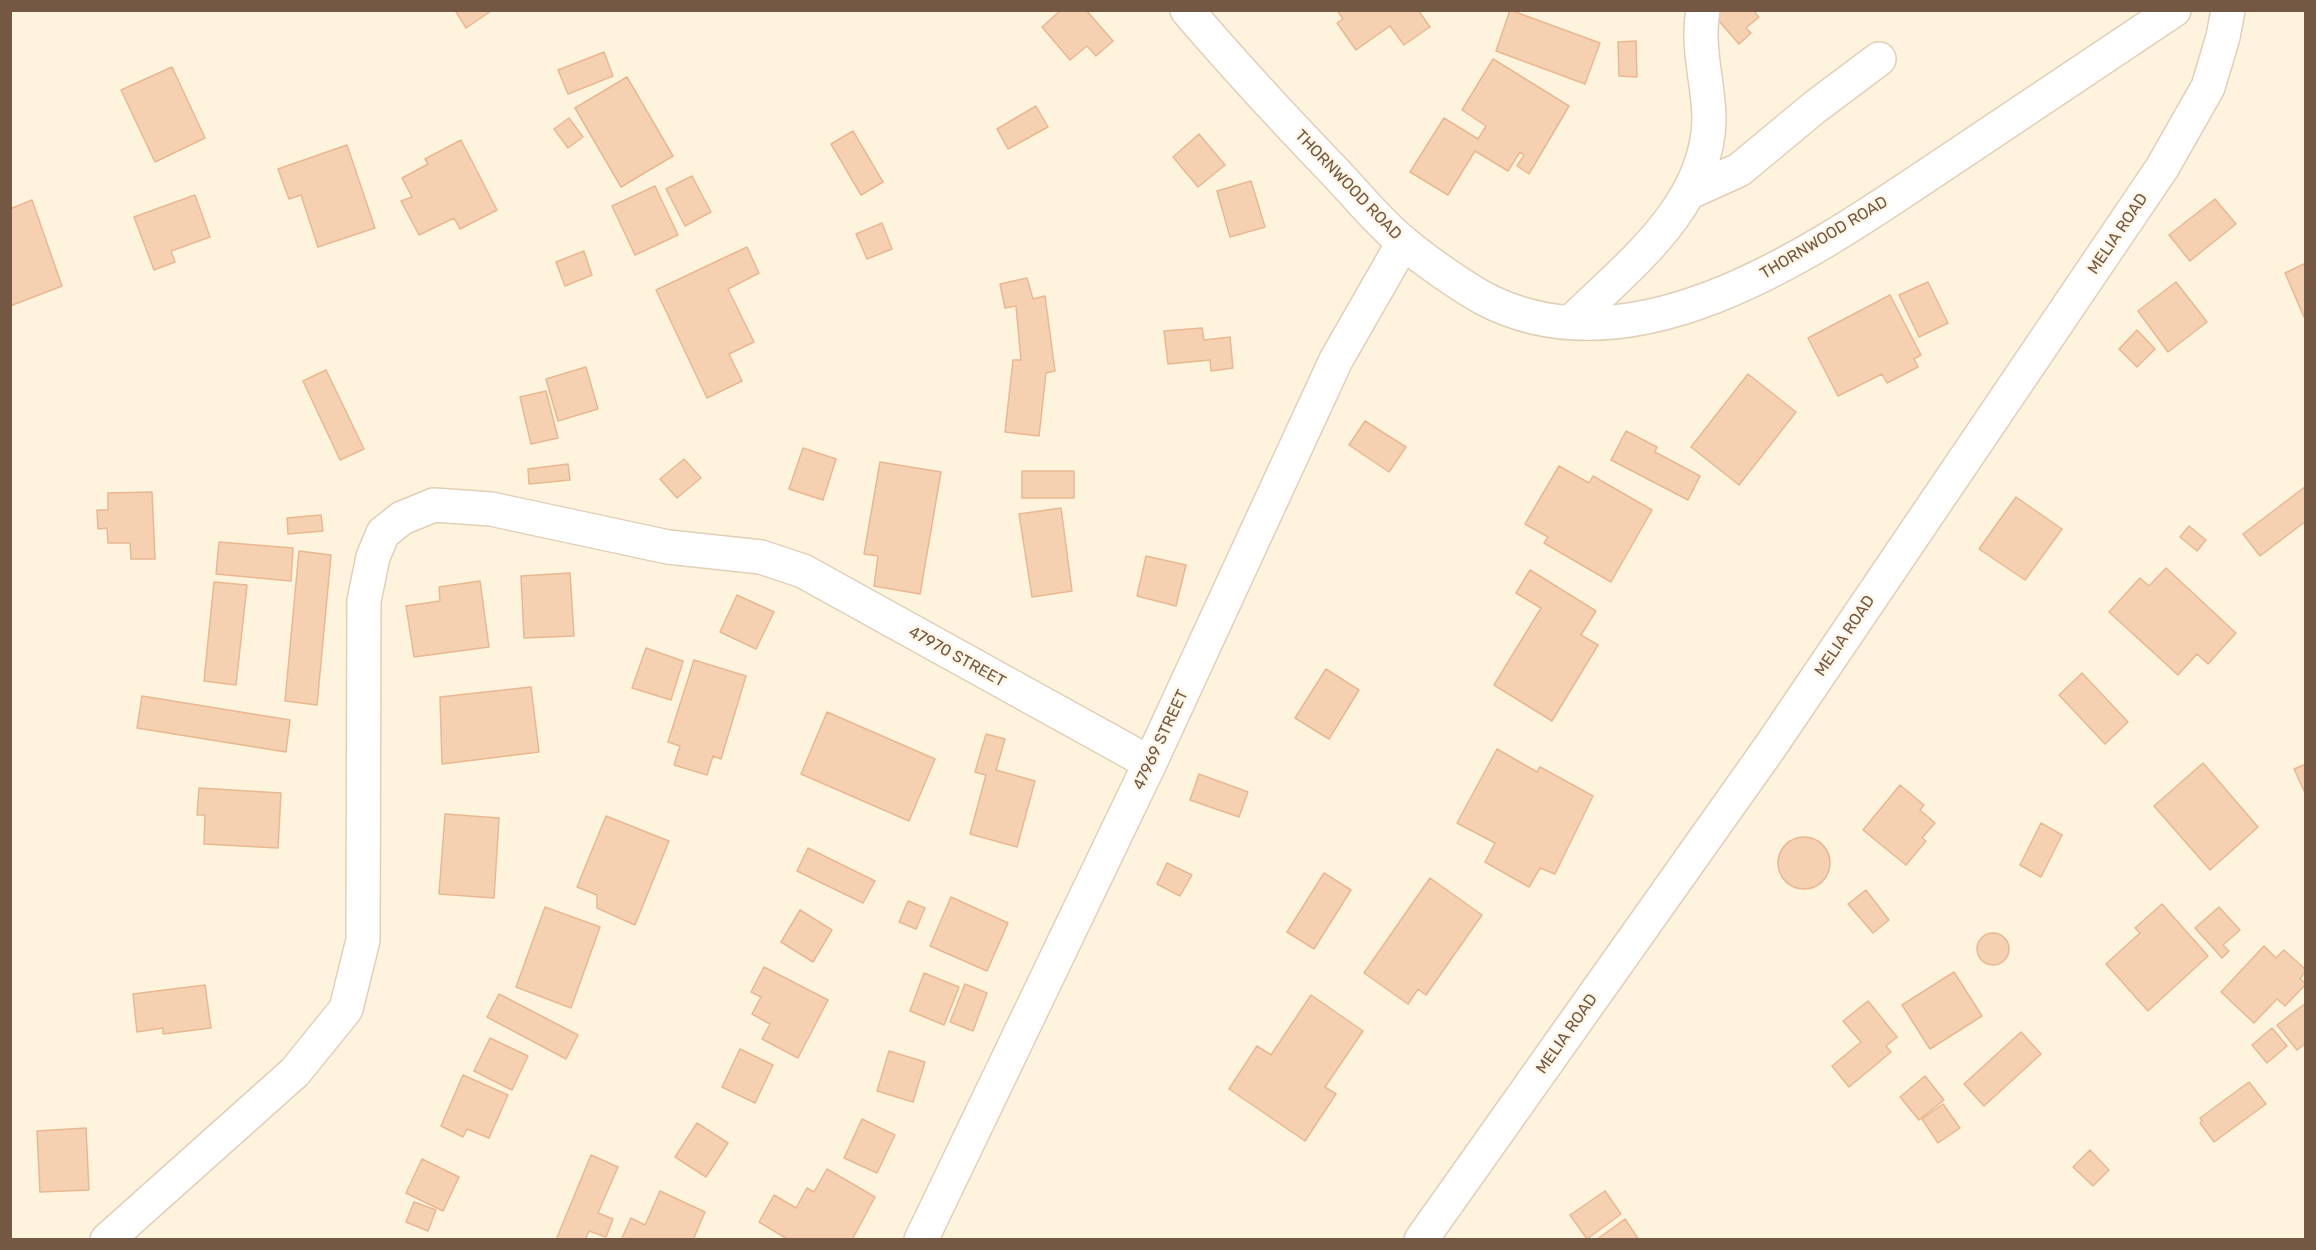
<!DOCTYPE html>
<html>
<head>
<meta charset="utf-8">
<style>
	body { margin:0 }
	#map { position:relative; width:2316px; height:1250px; overflow:hidden; background:#fef3dc; font-family:Rubik,sans-serif }
	canvas { display:block }
	.frame { position:absolute; inset:0; border:12px solid #755844; pointer-events:none }
</style>
</head>
<body>
<div id="map">
<canvas width="2316" height="1250"></canvas>
<div class="frame"></div>
</div>
<script>
const c = document.querySelector('canvas').getContext('2d');
c.lineJoin = 'round';
function paint(path, color) { c.fillStyle = color; c.fill(path, 'evenodd'); }
function strokePath(path, color, width, dash) { c.strokeStyle = color; c.lineWidth = width; c.lineCap = dash ? 'butt' : 'round'; c.setLineDash(dash || []); c.stroke(path); }
function label(font, color, halo, rows, align = 'center') {
  c.font = font + ' Rubik,sans-serif'; c.lineWidth = 4.5; c.setLineDash([]); c.textBaseline = 'middle'; c.strokeStyle = halo; c.fillStyle = color; for (const [text, x, y, turn = 0] of rows) {
    c.save(); c.translate(x, y); c.rotate((+turn || 0) * Math.PI / 180); c.textAlign = isNaN(turn) ? turn : align; if (halo) c.strokeText(text, 0, 0); c.fillText(text, 0, 0); c.restore();
  }
}
const building = new Path2D(`
	M 455,10 L 490,10 L 491,11 L 466,28 Z
	M 1061,10 L 1086,10 L 1113,41 L 1096,56 L 1087,46 L 1070,60 L 1042,27 Z
	M 1337,10 L 1418,10 L 1430,27 L 1404,45 L 1390,26 L 1356,50 L 1337,23 L 1343,19 Z
	M 1510,10 L 1600,43 L 1585,84 L 1496,51 Z
	M 1715,10 L 1758,10 L 1755,13 L 1759,17 L 1746,28 L 1751,33 L 1739,44 L 1712,13 Z
	M 1636,41 L 1637,77 L 1619,76 L 1618,42 Z
	M 604,52 L 613,76 L 568,94 L 558,70 Z
	M 1493,59 L 1569,106 L 1529,174 L 1517,166 L 1524,155 L 1520,152 L 1508,171 L 1475,151 L 1448,195 L 1410,172 L 1444,118 L 1478,139 L 1486,126 L 1462,110 Z
	M 172,67 L 205,138 L 155,162 L 121,90 Z
	M 627,77 L 673,156 L 621,187 L 575,108 Z
	M 1036,106 L 1048,127 L 1008,149 L 997,129 Z
	M 569,118 L 583,137 L 568,148 L 554,129 Z
	M 853,131 L 883,182 L 861,195 L 831,144 Z
	M 1199,134 L 1225,165 L 1198,187 L 1173,157 Z
	M 461,140 L 497,210 L 460,229 L 454,218 L 419,235 L 401,201 L 412,197 L 402,178 L 428,164 L 425,159 Z
	M 347,145 L 375,228 L 318,247 L 301,195 L 289,199 L 278,169 Z
	M 692,176 L 711,212 L 685,226 L 666,189 Z
	M 1251,181 L 1265,227 L 1230,237 L 1217,191 Z
	M 655,186 L 678,235 L 635,255 L 612,206 Z
	M 195,195 L 210,237 L 171,251 L 175,262 L 154,270 L 134,217 Z
	M 2215,199 L 2236,224 L 2190,261 L 2169,235 Z
	M 32,200 L 62,286 L 10,306 L 10,209 Z
	M 882,223 L 892,249 L 867,259 L 856,234 Z
	M 747,247 L 759,273 L 728,289 L 754,342 L 729,354 L 742,381 L 707,398 L 656,290 Z
	M 584,251 L 592,275 L 565,286 L 556,262 Z
	M 2306,263 L 2306,316 L 2304,317 L 2285,273 Z
	M 1027,278 L 1033,299 L 1045,296 L 1055,371 L 1046,373 L 1039,436 L 1005,432 L 1013,360 L 1021,360 L 1016,306 L 1005,308 L 1000,284 Z
	M 1928,282 L 1948,323 L 1919,337 L 1899,295 Z
	M 2176,282 L 2207,322 L 2168,352 L 2138,311 Z
	M 1890,295 L 1921,355 L 1914,359 L 1918,367 L 1887,383 L 1882,374 L 1838,396 L 1808,338 Z
	M 1202,328 L 1204,340 L 1230,337 L 1233,368 L 1211,371 L 1210,360 L 1168,364 L 1164,331 Z
	M 2137,330 L 2155,349 L 2137,367 L 2119,349 Z
	M 586,367 L 598,409 L 558,421 L 546,379 Z
	M 326,370 L 364,449 L 340,460 L 303,381 Z
	M 1748,374 L 1796,412 L 1739,485 L 1691,447 Z
	M 546,391 L 558,438 L 531,444 L 520,397 Z
	M 1365,421 L 1406,447 L 1389,472 L 1349,445 Z
	M 1626,431 L 1657,447 L 1655,452 L 1700,476 L 1688,500 L 1611,460 Z
	M 803,448 L 836,459 L 823,500 L 789,489 Z
	M 684,459 L 701,478 L 677,498 L 660,479 Z
	M 880,462 L 941,472 L 920,594 L 874,586 L 878,556 L 864,554 Z
	M 568,464 L 570,480 L 529,484 L 528,469 Z
	M 1559,466 L 1589,483 L 1593,476 L 1652,510 L 1611,582 L 1544,543 L 1548,537 L 1525,524 Z
	M 1022,471 L 1074,471 L 1074,498 L 1022,498 Z
	M 2306,486 L 2306,521 L 2260,556 L 2243,534 Z
	M 152,492 L 155,559 L 131,559 L 130,543 L 108,543 L 107,528 L 98,529 L 97,510 L 108,510 L 108,493 Z
	M 2016,497 L 2062,529 L 2025,580 L 1979,549 Z
	M 1061,508 L 1072,591 L 1032,597 L 1019,514 Z
	M 321,515 L 323,531 L 288,534 L 287,518 Z
	M 2189,526 L 2206,540 L 2197,551 L 2180,537 Z
	M 219,542 L 293,548 L 291,581 L 216,574 Z
	M 299,551 L 331,555 L 317,705 L 285,701 Z
	M 1146,556 L 1186,565 L 1176,606 L 1137,596 Z
	M 2166,568 L 2236,633 L 2208,664 L 2197,654 L 2178,675 L 2109,612 L 2140,578 L 2149,586 Z
	M 1530,570 L 1596,611 L 1581,635 L 1598,645 L 1552,721 L 1494,685 L 1541,608 L 1516,593 Z
	M 570,573 L 574,636 L 524,638 L 521,576 Z
	M 480,581 L 489,647 L 414,657 L 406,606 L 440,601 L 439,587 Z
	M 214,582 L 247,585 L 236,685 L 204,681 Z
	M 737,595 L 774,612 L 756,649 L 720,632 Z
	M 646,648 L 683,661 L 671,700 L 632,688 Z
	M 694,660 L 746,676 L 721,759 L 713,756 L 707,775 L 674,765 L 680,746 L 668,742 Z
	M 1326,669 L 1359,690 L 1329,739 L 1295,718 Z
	M 2082,673 L 2128,722 L 2105,744 L 2059,695 Z
	M 531,687 L 539,752 L 442,764 L 440,697 Z
	M 142,696 L 290,720 L 286,752 L 137,728 Z
	M 827,712 L 935,759 L 909,821 L 801,774 Z
	M 986,734 L 1005,739 L 996,770 L 1035,781 L 1017,847 L 970,834 L 986,775 L 975,772 Z
	M 1497,749 L 1537,772 L 1540,767 L 1593,796 L 1555,874 L 1540,868 L 1529,887 L 1485,862 L 1495,843 L 1457,823 Z
	M 2203,763 L 2258,827 L 2210,870 L 2154,806 Z
	M 2306,764 L 2306,795 L 2294,769 Z
	M 1199,774 L 1248,792 L 1239,817 L 1190,800 Z
	M 1900,785 L 1924,805 L 1920,810 L 1935,823 L 1922,838 L 1926,841 L 1906,865 L 1863,830 Z
	M 199,788 L 281,793 L 278,848 L 204,844 L 205,815 L 197,815 Z
	M 445,814 L 499,818 L 494,898 L 439,894 Z
	M 606,816 L 669,841 L 635,925 L 597,908 L 597,895 L 577,887 Z
	M 2041,823 L 2062,835 L 2041,877 L 2020,865 Z
	M1778 863a26 26 0 1 1 52 0a26 26 0 1 1-52 0Z
	M 808,848 L 875,881 L 863,903 L 797,871 Z
	M 1167,863 L 1192,875 L 1180,896 L 1157,884 Z
	M 1324,873 L 1351,890 L 1314,949 L 1287,932 Z
	M 1430,878 L 1482,915 L 1426,995 L 1418,989 L 1408,1004 L 1364,973 Z
	M 1866,890 L 1889,920 L 1873,933 L 1848,904 Z
	M 951,897 L 1008,923 L 987,971 L 930,946 Z
	M 908,901 L 925,908 L 916,929 L 899,922 Z
	M 2162,904 L 2208,956 L 2148,1011 L 2106,964 L 2140,933 L 2135,928 Z
	M 545,907 L 600,927 L 571,1008 L 516,987 Z
	M 2219,907 L 2240,930 L 2223,945 L 2229,951 L 2222,958 L 2195,928 Z
	M 800,910 L 832,930 L 813,962 L 781,942 Z
	M1977 949a16 16 0 1 1 32 0a16 16 0 1 1-32 0Z
	M 2264,946 L 2276,958 L 2284,950 L 2306,970 L 2300,979 L 2306,984 L 2285,1006 L 2277,999 L 2254,1023 L 2221,992 Z
	M 764,967 L 828,1000 L 798,1058 L 762,1039 L 770,1024 L 752,1014 L 761,997 L 751,992 Z
	M 1954,972 L 1982,1016 L 1930,1049 L 1902,1005 Z
	M 924,973 L 959,987 L 944,1025 L 910,1011 Z
	M 965,984 L 987,993 L 973,1031 L 950,1022 Z
	M 205,985 L 211,1028 L 163,1034 L 163,1028 L 137,1032 L 133,994 Z
	M 499,994 L 578,1035 L 566,1059 L 487,1017 Z
	M 1311,995 L 1363,1031 L 1325,1087 L 1336,1094 L 1305,1141 L 1229,1089 L 1257,1046 L 1271,1055 Z
	M 1868,1001 L 1897,1037 L 1886,1046 L 1891,1052 L 1849,1087 L 1832,1066 L 1861,1042 L 1843,1021 Z
	M 2306,1003 L 2306,1043 L 2297,1050 L 2277,1025 Z
	M 2272,1028 L 2287,1046 L 2267,1063 L 2252,1045 Z
	M 2021,1032 L 2041,1054 L 1984,1106 L 1964,1084 Z
	M 490,1038 L 528,1056 L 512,1090 L 474,1071 Z
	M 740,1049 L 773,1065 L 755,1103 L 722,1087 Z
	M 889,1051 L 925,1062 L 913,1102 L 877,1091 Z
	M 463,1075 L 508,1095 L 489,1138 L 467,1129 L 463,1137 L 441,1126 Z
	M 1925,1076 L 1944,1100 L 1919,1120 L 1900,1097 Z
	M 2249,1082 L 2266,1104 L 2214,1142 L 2200,1123 L 2202,1121 L 2200,1118 Z
	M 1943,1104 L 1960,1128 L 1938,1143 L 1922,1119 Z
	M 862,1119 L 895,1135 L 877,1173 L 844,1158 Z
	M 697,1123 L 728,1143 L 706,1177 L 675,1157 Z
	M 86,1128 L 89,1190 L 40,1192 L 37,1131 Z
	M 2090,1150 L 2109,1170 L 2093,1186 L 2073,1167 Z
	M 591,1155 L 618,1167 L 598,1213 L 613,1219 L 606,1237 L 589,1231 L 585,1240 L 556,1240 Z
	M 422,1159 L 459,1177 L 443,1211 L 406,1193 Z
	M 827,1169 L 875,1197 L 852,1240 L 789,1240 L 759,1222 L 774,1195 L 796,1208 L 807,1188 L 814,1192 Z
	M 660,1191 L 705,1212 L 693,1240 L 621,1240 L 631,1218 L 645,1225 Z
	M 1605,1191 L 1621,1214 L 1587,1239 L 1570,1215 Z
	M 414,1202 L 436,1210 L 428,1231 L 406,1222 Z
	M 1625,1219 L 1639,1240 L 1596,1240 Z`);
paint(building, '#f5d1b2');
strokePath(building, '#e9b891', 1.5);
const minor = new Path2D(`
	M 1688,193 L 1739,170 L 1815,107 L 1879,59
	M 1571,322 C 1627,267 1707,207 1709,120 C 1709,83 1696,48 1703,10
	M 107,1240 L 295,1072 L 346,1009 L 363,940 L 364,601 L 373,557 L 383,533 L 402,518 L 434,505 L 491,509 L 668,547 L 761,557 L 803,571 L 1150,763
	M 921,1240 L 1150,763 L 1336,360 L 1403,243
	M 1421,1240 L 1770,747 L 2162,168 L 2208,87 L 2223,37 L 2228,10`);
const tertiary = new Path2D(`
	M 1187,10 C 1234,65 1283,118 1333,170 C 1356,194 1378,222 1404,243 C 1424,260 1460,285 1483,298 C 1641,382 1832,238 1959,154 C 2030,106 2102,58 2174,10`);
strokePath(minor, '#e2cfb8', 36);
strokePath(tertiary, '#e2cfb8', 36);
strokePath(minor, '#fff', 33);
strokePath(tertiary, '#fff', 33);
label('16px', '#755844', '#fff6e5', [
	["THORNWOOD ROAD",1348,185,46],
	["MELIA ROAD",2118,234,-56],
	["THORNWOOD ROAD",1824,238,-31],
	["MELIA ROAD",1845,636,-56],
	["47970 STREET",957,657,29],
	["47969 STREET",1161,740,-65],
	["MELIA ROAD",1567,1034,-55]
]);
</script>
</body>
</html>
